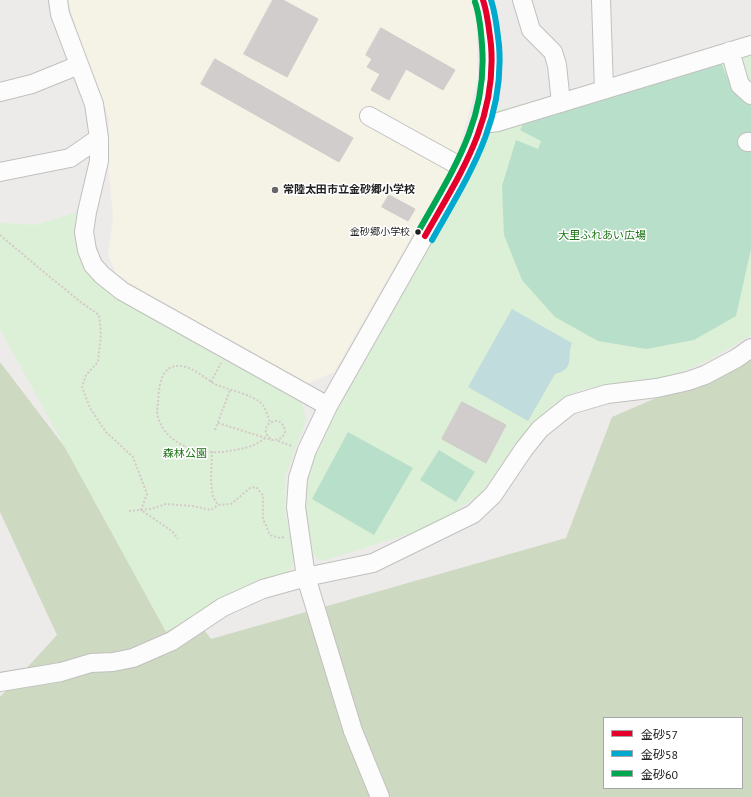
<!DOCTYPE html>
<html>
<head>
<meta charset="utf-8">
<style>
	body { margin:0 }
	#map { position:relative; width:751px; height:797px; overflow:hidden; background:#edebe9; font-family:"PT Sans","Noto Sans JP",sans-serif }
	canvas { display:block }
	.legend { position:absolute; left:603px; top:717px; width:140px; height:72px; box-sizing:border-box; background:#fff; border:1px solid #a6a6a6; margin:0; padding:5px 7px; list-style:none; font-size:12px; color:#202020 }
	.legend li { display:flex; align-items:center; gap:8px; height:20px }
	.legend b { width:20px; border:1px solid #a6a6a6 }
</style>
</head>
<body>
<div id="map">
<canvas width="751" height="797"></canvas>
<ul class="legend">
<li><b style="height:5px;background:#e4002b"></b>金砂57</li>
<li><b style="height:5px;background:#00a9ce"></b>金砂58</li>
<li><b style="height:5px;background:#00a651"></b>金砂60</li>
</ul>
</div>
<script>
const c = document.querySelector('canvas').getContext('2d');
c.lineJoin = 'round';
function paint(path, color) { c.fillStyle = color; c.fill(path, 'evenodd'); }
function strokePath(path, color, width, dash) { c.strokeStyle = color; c.lineWidth = width; c.lineCap = dash ? 'butt' : 'round'; c.setLineDash(dash || []); c.stroke(path); }
function label(font, color, halo, rows, align = 'center') {
  c.font = font + ' "PT Sans","Noto Sans JP",sans-serif'; c.lineWidth = 3; c.setLineDash([]); c.textBaseline = 'middle'; c.strokeStyle = halo; c.fillStyle = color; for (const [text, x, y, turn = 0] of rows) {
    c.save(); c.translate(x, y); c.rotate((+turn || 0) * Math.PI / 180); c.textAlign = isNaN(turn) ? turn : align; if (halo) c.strokeText(text, 0, 0); c.fillText(text, 0, 0); c.restore();
  }
}
paint(new Path2D(`
	M 68,0 L 470,0 L 476,12 L 478,79 L 457,158 L 334,372 L 304,385 L 145,295 L 116,273 L 108,255 L 113,217 L 108,163 L 109,118 L 81,46 Z`), '#f5f2e6');
paint(new Path2D(`
	M 751,357 L 751,797 L 0,797 L 0,697 L 57,635 L 0,512 L 0,362 L 211,639 L 566,538 L 612,417 ZM 604,718 L 742,718 L 742,788 L 604,788 Z`), '#cdd9c1');
paint(new Path2D(`
	M 751,42 L 751,335 L 711,359 L 674,376 L 583,389 L 555,403 L 527,430 L 487,489 L 437,525 L 323,561 L 311,555 L 302,512 L 308,468 L 327,428 L 489,132 L 495,111 Z
	M 81,211 L 113,294 L 302,403 L 306,420 L 285,478 L 285,514 L 296,560 L 287,573 L 233,593 L 166,632 L 0,329 L 0,223 L 36,225 Z`), '#dbf0d7');
paint(new Path2D(`
	M 721,63 L 729,81 L 751,99 L 751,249 L 736,316 L 694,340 L 646,349 L 598,341 L 555,317 L 522,280 L 504,235 L 502,186 L 516,140 L 538,149 L 541,141 L 520,130 L 525,121 Z
	M 348,432 L 413,468 L 374,535 L 312,499 Z
	M 439,450 L 475,472 L 456,502 L 420,480 Z`), '#b8dfc9');
paint(new Path2D(`
	M 512,309 L 572,343 C 566,357 576,369 555,374 L 528,421 L 468,387 Z`), '#c0dcdd');
const building = new Path2D(`
	M 273,0 L 283,0 L 318,19 L 287,77 L 244,54 Z
	M 381,28 L 455,70 L 443,90 L 406,69 L 389,100 L 371,90 L 380,74 L 367,67 L 372,59 L 366,55 Z
	M 215,59 L 353,138 L 339,162 L 201,84 Z
	M 389,195 L 415,209 L 408,221 L 382,207 Z
	M 462,402 L 506,425 L 486,463 L 442,439 Z`);
paint(building, '#d0cdcc');
strokePath(building, '#d0ccca', 1);
const minor = new Path2D(`
	M 58,0 L 60,14 L 94,104 L 99,138 L 99,161 L 87,212 L 84,232 L 87,250 L 93,265 L 102,275 L 122,291 L 328,406
	M 522,0 L 531,30 L 553,52 L 557,65 L 561,103
	M 601,0 L 604,90
	M 730,51 L 740,85 L 751,95
	M 0,92 L 32,84 L 79,65
	M 369,116 L 463,168
	M 482,124 L 498,122 L 751,45
	M 747,142 L 751,142
	M 0,172 L 70,158 L 99,138
	M 0,682 L 61,672 L 91,663 L 113,662 L 133,658 L 172,641 L 223,607 L 263,589 L 306,577 L 373,563 L 473,514 L 493,495 L 524,449 L 540,429 L 570,405 L 607,394 L 657,388 L 688,381 L 705,375 L 737,358 L 751,348
	M 380,797 L 353,731 L 306,577 L 296,507 L 298,478 L 307,450 L 328,406 L 463,168 L 482,124 L 487,100 L 490,79 L 491,53 L 489,27 L 483,0`);
strokePath(minor, '#c1c0bf', 20);
strokePath(new Path2D(`
	M 0,235 L 45,273 L 82,303 L 99,315 L 101,334 L 98,362 L 86,375 L 82,387 L 90,408 L 106,432 L 133,457 L 147,494 L 141,510 L 172,531 L 178,539
	M 211,382 L 221,363
	M 218,423 L 272,440 C 279,440 283,438 285,432 C 283,409 253,427 272,440
	M 215,430 L 230,390
	M 265,438 C 255,447 241,449 228,451 C 202,456 166,446 158,417 C 156,413 158,406 158,402 C 159,387 160,364 181,366 C 192,367 204,377 213,383 C 226,390 254,394 263,405 C 266,410 268,417 270,422
	M 278,441 L 292,446
	M 212,451 L 211,481 L 213,497 L 218,505 L 231,504 L 250,488 L 256,487 L 263,495 L 263,519 L 270,535 L 280,538 L 285,537
	M 129,511 L 151,509 L 166,504 L 193,506 L 211,510 L 218,505`), '#d5c9c9', 2, [2, 2]);
strokePath(minor, '#fcfcfc', 18);
strokePath(new Path2D(`
	M 425,236 C 460,174 497,121 491,45 C 489,30 488,15 483,0`), '#e4002b', 6);
strokePath(new Path2D(`
	M 432,240 C 468,176 505,122 499,45 C 497,30 496,15 491,0`), '#00a9ce', 6);
strokePath(new Path2D(`
	M 418,232 C 453,170 488,119 482,45 C 481,30 480,16 475,2`), '#00a651', 6);
for (const [x, y, r, color] of [
	[275,190,4,"#686766"],
	[418,232,3.5,"#202020"]
]) { const dot = new Path2D(); dot.arc(x, y, r, 0, 2 * Math.PI); c.fillStyle = color; c.fill(dot); strokePath(dot, '#fff', 1.5); }
label('10px', '#202020', '#fff', [
	["金砂郷小学校",410,232]
], 'right');
label('bold 11px', '#202020', '#fff', [
	["常陸太田市立金砂郷小学校",283,190]
], 'left');
label('11px', '#1f7417', '#fff', [
	["大里ふれあい広場",602,236],
	["森林公園",185,454]
]);
</script>
</body>
</html>
